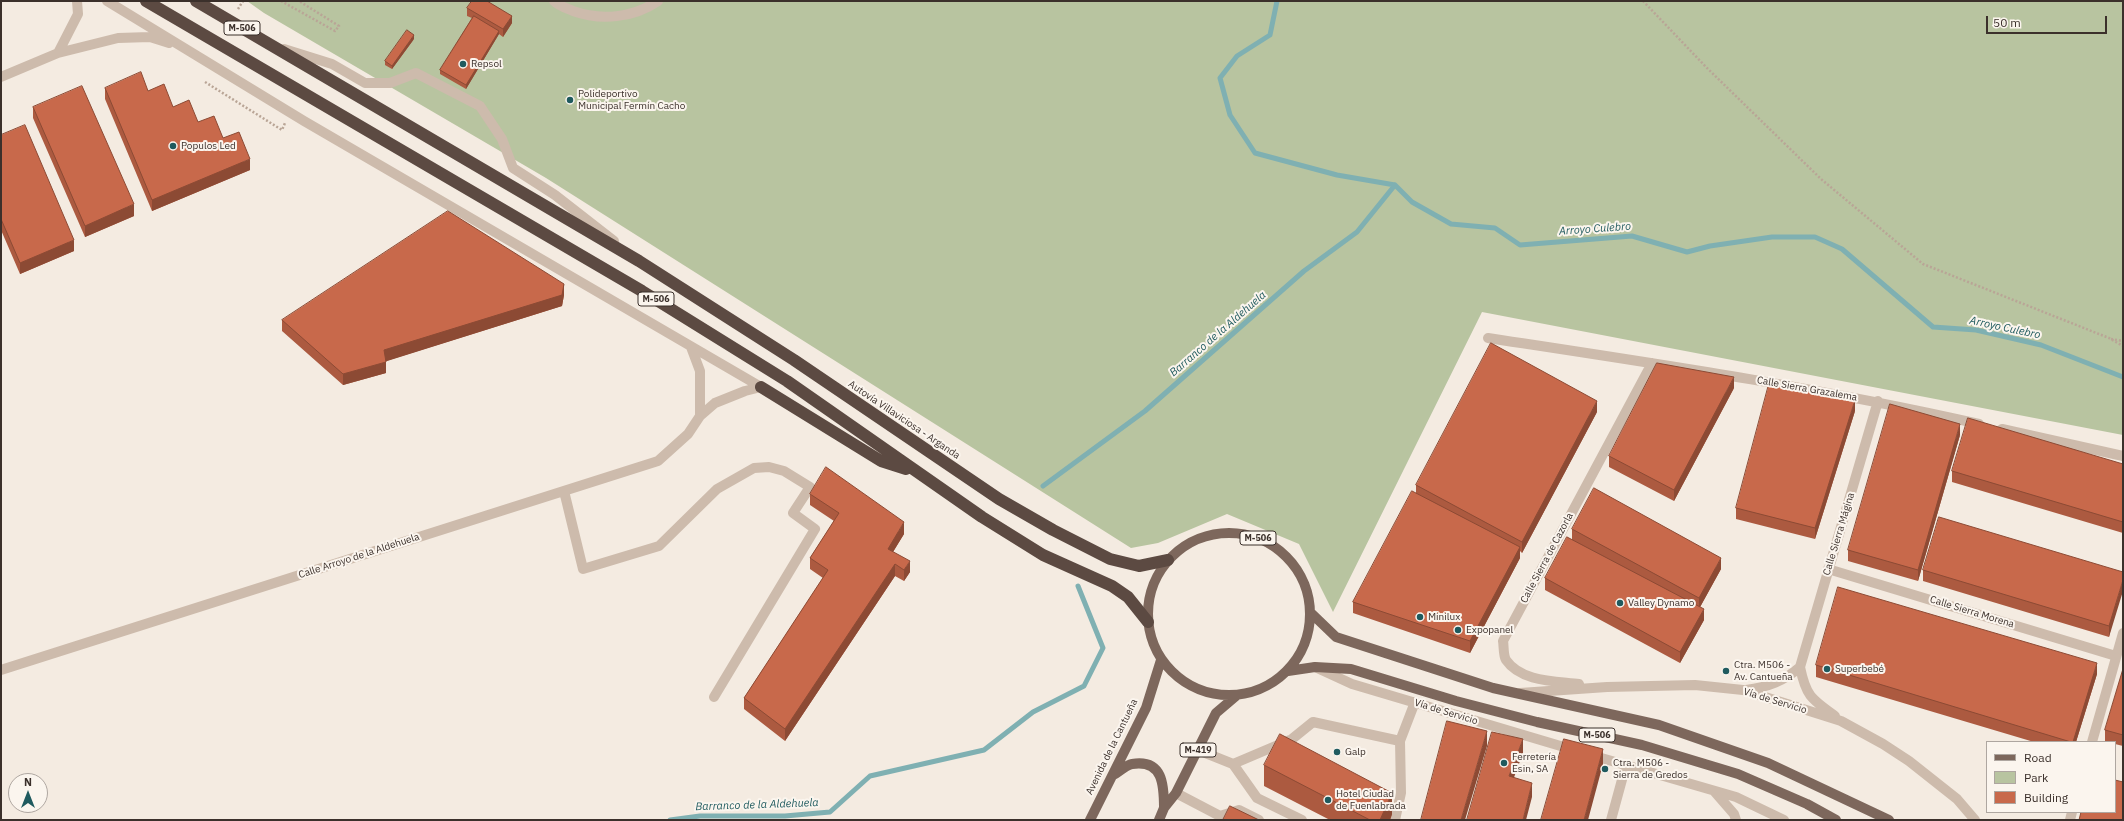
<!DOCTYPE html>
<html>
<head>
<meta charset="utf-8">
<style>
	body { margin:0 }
	#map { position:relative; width:2124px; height:821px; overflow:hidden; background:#f4ebe1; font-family:"IBM Plex Sans",sans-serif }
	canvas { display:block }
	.frame { position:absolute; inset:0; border:2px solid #3b302b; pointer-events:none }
	.legend { position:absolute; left:1986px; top:741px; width:130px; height:72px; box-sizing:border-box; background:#fbf5ee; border:1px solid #aea6a0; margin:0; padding:5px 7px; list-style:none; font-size:12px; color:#3b302b }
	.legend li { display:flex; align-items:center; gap:8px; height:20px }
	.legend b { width:20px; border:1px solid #aea6a0 }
	.north { position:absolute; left:8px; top:773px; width:40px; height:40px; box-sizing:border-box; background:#fbf5ee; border:1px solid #aea6a0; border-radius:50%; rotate:0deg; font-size:11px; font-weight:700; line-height:16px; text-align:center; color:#3b302b }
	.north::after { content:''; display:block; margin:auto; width:14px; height:18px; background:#1f5a5e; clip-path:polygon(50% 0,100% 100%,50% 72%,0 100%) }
	.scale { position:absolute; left:1986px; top:16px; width:121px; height:18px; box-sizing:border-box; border:2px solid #3b302b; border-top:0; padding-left:5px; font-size:12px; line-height:14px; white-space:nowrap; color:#3b302b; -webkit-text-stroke:3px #fbf5ee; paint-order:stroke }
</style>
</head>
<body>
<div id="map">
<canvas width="2124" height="821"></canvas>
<div class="frame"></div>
<ul class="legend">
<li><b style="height:5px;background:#7d675c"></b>Road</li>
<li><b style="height:11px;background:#b8c4a0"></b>Park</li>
<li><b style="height:11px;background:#c8694b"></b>Building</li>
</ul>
<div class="north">N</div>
<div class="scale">50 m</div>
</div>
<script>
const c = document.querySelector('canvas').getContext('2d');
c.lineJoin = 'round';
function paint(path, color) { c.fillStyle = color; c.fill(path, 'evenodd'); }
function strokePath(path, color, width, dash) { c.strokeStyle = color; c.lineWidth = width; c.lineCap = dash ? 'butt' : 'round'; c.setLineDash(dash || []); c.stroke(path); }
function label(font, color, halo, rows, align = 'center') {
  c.font = font + ' "IBM Plex Sans",sans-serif'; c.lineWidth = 4; c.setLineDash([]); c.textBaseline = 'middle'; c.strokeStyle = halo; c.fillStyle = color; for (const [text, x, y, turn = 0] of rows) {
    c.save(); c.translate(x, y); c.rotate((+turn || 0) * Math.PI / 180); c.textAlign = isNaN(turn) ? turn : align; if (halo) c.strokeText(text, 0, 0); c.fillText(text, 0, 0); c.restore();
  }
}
paint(new Path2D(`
	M 247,1 L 2123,1 L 2123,435 L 1482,312 L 1333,612 L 1299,544 L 1227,514 L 1158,543 L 1131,548 L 546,178 L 264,13 Z`), '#b8c4a0');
strokePath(new Path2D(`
	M 1277,1 L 1270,35 L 1237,56 L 1220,78 L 1230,115 L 1255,153 L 1337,175 L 1395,185 L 1412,202 L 1451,224 L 1495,228 L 1520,245 L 1632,236 L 1687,252 L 1710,246 L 1772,237 L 1815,237 L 1842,249 L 1933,327 L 1976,330 L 2041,345 L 2123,377
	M 1043,486 L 1145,411 L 1304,271 L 1357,232 L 1395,185
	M 670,820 L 700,816 L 785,816 L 830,812 L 870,776 L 984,750 L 1033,712 L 1084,686 L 1103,648 L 1078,586`), '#7fb0b2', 5);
strokePath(new Path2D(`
	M 281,1 L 335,31 L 339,26 L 299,1
	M 1643,1 L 1706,67 L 1821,179 L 1923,264 L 2109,338 L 2123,346
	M 238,9 L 243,1
	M 205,82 L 282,130 L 285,123
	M 2111,339 L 2123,341`), '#b9a596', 2.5, [2, 2]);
strokePath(new Path2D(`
	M 107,1 L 304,121 L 761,387
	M 554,1 C 559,6 566,8 573,11 C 601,21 633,18 658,1
	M 284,49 L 332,64 L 365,83 L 390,83 L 416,73 L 480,106 L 502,139 L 513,168 L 555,195 L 614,241
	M 58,53 L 78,14 L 77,1
	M 1,77 L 58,53 L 118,38 L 150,37 L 169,43
	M 1488,338 C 1652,363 1816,387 1979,424
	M 691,347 L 700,371 L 700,416
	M 2002,429 L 2123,456
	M 564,491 L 583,569 L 659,546 L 717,489 L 754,468 L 769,467 L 784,471 L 810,487 L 793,513 L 815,529 L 714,697
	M 1828,569 L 2116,656
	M 1315,667 L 1352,684 L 1574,750
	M 1,670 L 658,461 L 688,434 L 700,416 L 715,403 L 745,391 L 761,387
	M 1579,684 C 1556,681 1521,682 1506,660 C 1503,655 1504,646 1503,641 L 1652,363
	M 1746,690 C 1768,687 1784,681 1800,667
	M 1520,693 L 1607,687 L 1695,685 L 1743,690 L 1841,721 L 1883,744 L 1909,761 L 1957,799 L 1975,820
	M 1835,716 C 1811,699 1806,696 1800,667 L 1878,401
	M 2092,742 L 2123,633
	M 1198,750 L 1233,764 L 1292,739 L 1313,722 L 1400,741 L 1415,702
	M 1591,755 L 1736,797 L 1784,820
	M 1233,764 L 1257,798 L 1302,820
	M 1714,791 L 1734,814 L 1736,820
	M 1176,793 L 1220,816 L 1239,810 L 1259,820
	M 1395,820 L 1401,793 L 1400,741
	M 1611,820 L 1626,765
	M 2070,820 L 2072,812`), '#cdbbac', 10);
strokePath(new Path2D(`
	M1148 614a81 81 0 1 1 162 0a81 81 0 1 1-162 0Z
	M 1311,613 L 1336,637 L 1493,688 L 1659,725 L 1768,763 L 1889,820
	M 1288,671 L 1315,667 L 1351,669 L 1456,701 L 1537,722 L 1642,745 L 1738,774 L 1807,804 L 1836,820
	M 1113,775 C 1119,772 1126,765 1132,764 C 1163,759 1164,785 1164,808
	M 1090,820 L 1146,708 L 1161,660
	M 1159,820 L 1164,808 L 1176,793 L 1216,713 L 1236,696`), '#7d675c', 10);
strokePath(new Path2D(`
	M 146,1 L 642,291 L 787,381 L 982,517 L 1043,555 L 1112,586 L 1128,597 L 1148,622
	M 196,1 L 639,261 L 794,360 L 999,499 L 1053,530 L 1110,559 L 1139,566 L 1168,560
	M 761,387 L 881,461 L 906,469`), '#5c4a42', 12);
paint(new Path2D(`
	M 467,8 L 512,23 L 503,37 L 499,34 L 466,89 L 440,74 L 440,70 L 472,18 L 467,16 Z
	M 414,39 L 392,69 L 385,65 L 385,61 Z
	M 105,88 L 148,91 L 223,138 L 250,170 L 152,211 L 105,99 Z
	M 33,107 L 134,216 L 85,237 L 33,118 Z
	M 1,135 L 74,251 L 20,274 L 1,230 Z
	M 564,295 L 562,306 L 386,361 L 386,373 L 343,385 L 282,331 L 282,320 Z
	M 1734,388 L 1674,501 L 1609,467 L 1609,456 Z
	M 1855,411 L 1815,539 L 1736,519 L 1736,508 Z
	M 1597,412 L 1522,553 L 1520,551 L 1520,558 L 1470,653 L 1353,613 L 1353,602 L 1416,493 L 1416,485 Z
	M 1960,435 L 1918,581 L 1848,561 L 1848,550 Z
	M 2123,464 L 2123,533 L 1952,482 L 1952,471 Z
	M 810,494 L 904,534 L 893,552 L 910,572 L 904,581 L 895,576 L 785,741 L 744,709 L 744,698 L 823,578 L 810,569 L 810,558 L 834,521 L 810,505 Z
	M 1572,529 L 1721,569 L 1700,607 L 1704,620 L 1680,663 L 1545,590 L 1545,578 L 1572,540 Z
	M 1923,570 L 2123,572 L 2109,637 L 1923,581 Z
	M 1816,665 L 2097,674 L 2076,742 L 2034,742 L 1816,677 Z
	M 2123,669 L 2123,746 L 2115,744 L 2115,742 L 2109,742 L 2105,741 L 2105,730 Z
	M 1264,765 L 1392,814 L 1390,820 L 1330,820 L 1264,786 Z`), '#ac5a40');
paint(new Path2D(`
	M 512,16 L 512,23 L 503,37 L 503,29 Z
	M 499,31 L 499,34 L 466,89 L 466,85 Z
	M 414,35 L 414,39 L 392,69 L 392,66 Z
	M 250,159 L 250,170 L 152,211 L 152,200 Z
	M 134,204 L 134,216 L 85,237 L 85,226 Z
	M 74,240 L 74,251 L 20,274 L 20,263 Z
	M 564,284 L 564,295 L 562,306 L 384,362 L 384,350 Z
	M 386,362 L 386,373 L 343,385 L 343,374 Z
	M 1734,377 L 1734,388 L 1674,501 L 1674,490 Z
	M 1855,400 L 1855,411 L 1815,539 L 1815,528 Z
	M 1597,401 L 1597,412 L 1522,553 L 1522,542 Z
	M 1960,424 L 1960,435 L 1918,581 L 1918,570 Z
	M 904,522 L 904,534 L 888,560 L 888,549 Z
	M 1520,547 L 1520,558 L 1470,653 L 1470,641 Z
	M 1721,558 L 1721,569 L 1699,609 L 1699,598 Z
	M 910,561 L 910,572 L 904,581 L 904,570 Z
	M 895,564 L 895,576 L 785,741 L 785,729 Z
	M 2123,580 L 2123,591 L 2109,637 L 2109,626 Z
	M 1704,609 L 1704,620 L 1680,663 L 1680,652 Z
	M 2097,663 L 2097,674 L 2076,742 L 2073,742 Z
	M 1487,731 L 1487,746 L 1465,820 L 1461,820 Z
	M 1523,739 L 1523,753 L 1509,791 L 1509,776 Z
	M 1603,749 L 1603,764 L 1588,820 L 1584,820 Z
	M 1532,783 L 1532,797 L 1526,820 L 1523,820 Z
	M 1392,793 L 1392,814 L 1390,820 L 1380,820 Z`), '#8c4a34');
const building = new Path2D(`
	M 472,1 L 487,1 L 512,16 L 503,29 L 467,8 Z
	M 474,16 L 499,31 L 466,85 L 440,70 Z
	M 407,30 L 414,35 L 392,66 L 385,61 Z
	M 141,72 L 148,91 L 164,84 L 173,107 L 189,100 L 198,122 L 214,116 L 223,138 L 239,132 L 250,159 L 152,200 L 105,88 Z
	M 82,86 L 134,204 L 85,226 L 33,107 Z
	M 25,125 L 74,240 L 20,263 L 1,219 L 1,135 Z
	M 448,211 L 564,284 L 562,295 L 384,350 L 386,362 L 343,374 L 282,320 Z
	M 1491,343 L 1597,401 L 1522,542 L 1416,485 Z
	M 1657,363 L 1734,377 L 1674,490 L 1609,456 Z
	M 1769,384 L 1855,400 L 1815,528 L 1736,508 Z
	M 1890,404 L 1960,424 L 1918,570 L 1848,550 Z
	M 1968,418 L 2123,464 L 2123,522 L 1952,471 Z
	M 826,467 L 904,522 L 888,549 L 910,561 L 904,570 L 895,564 L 785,729 L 744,698 L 828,570 L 810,558 L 839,513 L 810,494 Z
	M 1594,488 L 1721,558 L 1699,598 L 1572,529 Z
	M 1412,491 L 1520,547 L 1470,641 L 1353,602 Z
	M 1939,517 L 2123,572 L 2123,580 L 2109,626 L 1923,570 Z
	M 1567,537 L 1704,609 L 1680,652 L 1545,578 Z
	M 1838,587 L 2097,663 L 2073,742 L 2071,742 L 1816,665 Z
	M 2123,669 L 2123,735 L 2105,730 Z
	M 1447,721 L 1487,731 L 1461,820 L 1421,820 Z
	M 1492,732 L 1523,739 L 1509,776 L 1532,783 L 1523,820 L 1467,820 Z
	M 1280,734 L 1392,793 L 1380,820 L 1370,820 L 1264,765 Z
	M 1564,739 L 1603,749 L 1584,820 L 1541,820 Z
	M 2115,780 L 2123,782 L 2123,820 L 2079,820 L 2081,812 L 2115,812 Z
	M 1230,806 L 1259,820 L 1223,820 Z`);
paint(building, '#c8694b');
strokePath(building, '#8c4a34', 1);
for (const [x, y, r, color] of [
	[463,64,4,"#1f5a5e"],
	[570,100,4,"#1f5a5e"],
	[173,146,4,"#1f5a5e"],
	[1620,603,4,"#1f5a5e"],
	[1420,617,4,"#1f5a5e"],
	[1458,630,4,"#1f5a5e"],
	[1827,669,4,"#1f5a5e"],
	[1726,671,4,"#1f5a5e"],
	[1337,752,4,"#1f5a5e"],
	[1504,763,4,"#1f5a5e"],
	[1605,769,4,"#1f5a5e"],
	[1328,800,4,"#1f5a5e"]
]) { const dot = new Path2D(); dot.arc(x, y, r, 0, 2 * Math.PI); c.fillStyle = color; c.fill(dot); strokePath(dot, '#fbf5ee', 1.5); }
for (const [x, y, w] of [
	[242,28,36],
	[656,299,36],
	[1258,538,36],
	[1597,735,36],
	[1198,750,36]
]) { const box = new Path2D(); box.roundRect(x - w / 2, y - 7, w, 14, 3); c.fillStyle = '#fbf5ee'; c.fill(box); strokePath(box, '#3b302b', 1); }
label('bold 9px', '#3b302b', null, [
	["M-506",242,28],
	["M-506",656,299],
	["M-506",1258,538],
	["M-506",1597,735],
	["M-419",1198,750]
]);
label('10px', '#3b302b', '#fbf5ee', [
	["Repsol",471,64],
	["Polideportivo",578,94],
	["Municipal Fermín Cacho",578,106],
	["Populos Led",181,146],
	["Valley Dynamo",1628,603],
	["Minilux",1428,617],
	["Expopanel",1466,630],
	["Ctra. M506 -",1734,665],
	["Av. Cantueña",1734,677],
	["Superbebé",1835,669],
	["Galp",1345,752],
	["Ferretería",1512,757],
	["Esin, SA",1512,769],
	["Ctra. M506 -",1613,763],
	["Sierra de Gredos",1613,775],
	["Hotel Ciudad",1336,794],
	["de Fuenlabrada",1336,806]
], 'left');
label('10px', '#3b302b', '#fbf5ee', [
	["Calle Sierra Grazalema",1807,389,10],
	["Autovía Villaviciosa - Arganda",904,420,34],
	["Calle Sierra Mágina",1839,534,-73],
	["Calle Arroyo de la Aldehuela",359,556,-18],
	["Calle Sierra de Cazorla",1547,558,-62],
	["Calle Sierra Morena",1972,612,17],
	["Vía de Servicio",1775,701,17],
	["Vía de Servicio",1446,712,17],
	["Avenida de la Cantueña",1112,747,-64]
]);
label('italic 11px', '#1f5a5e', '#fbf5ee', [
	["Arroyo Culebro",1595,229,-4],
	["Arroyo Culebro",2005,328,12],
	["Barranco de la Aldehuela",1218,334,-41],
	["Barranco de la Aldehuela",757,805,-2]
]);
</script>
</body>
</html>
